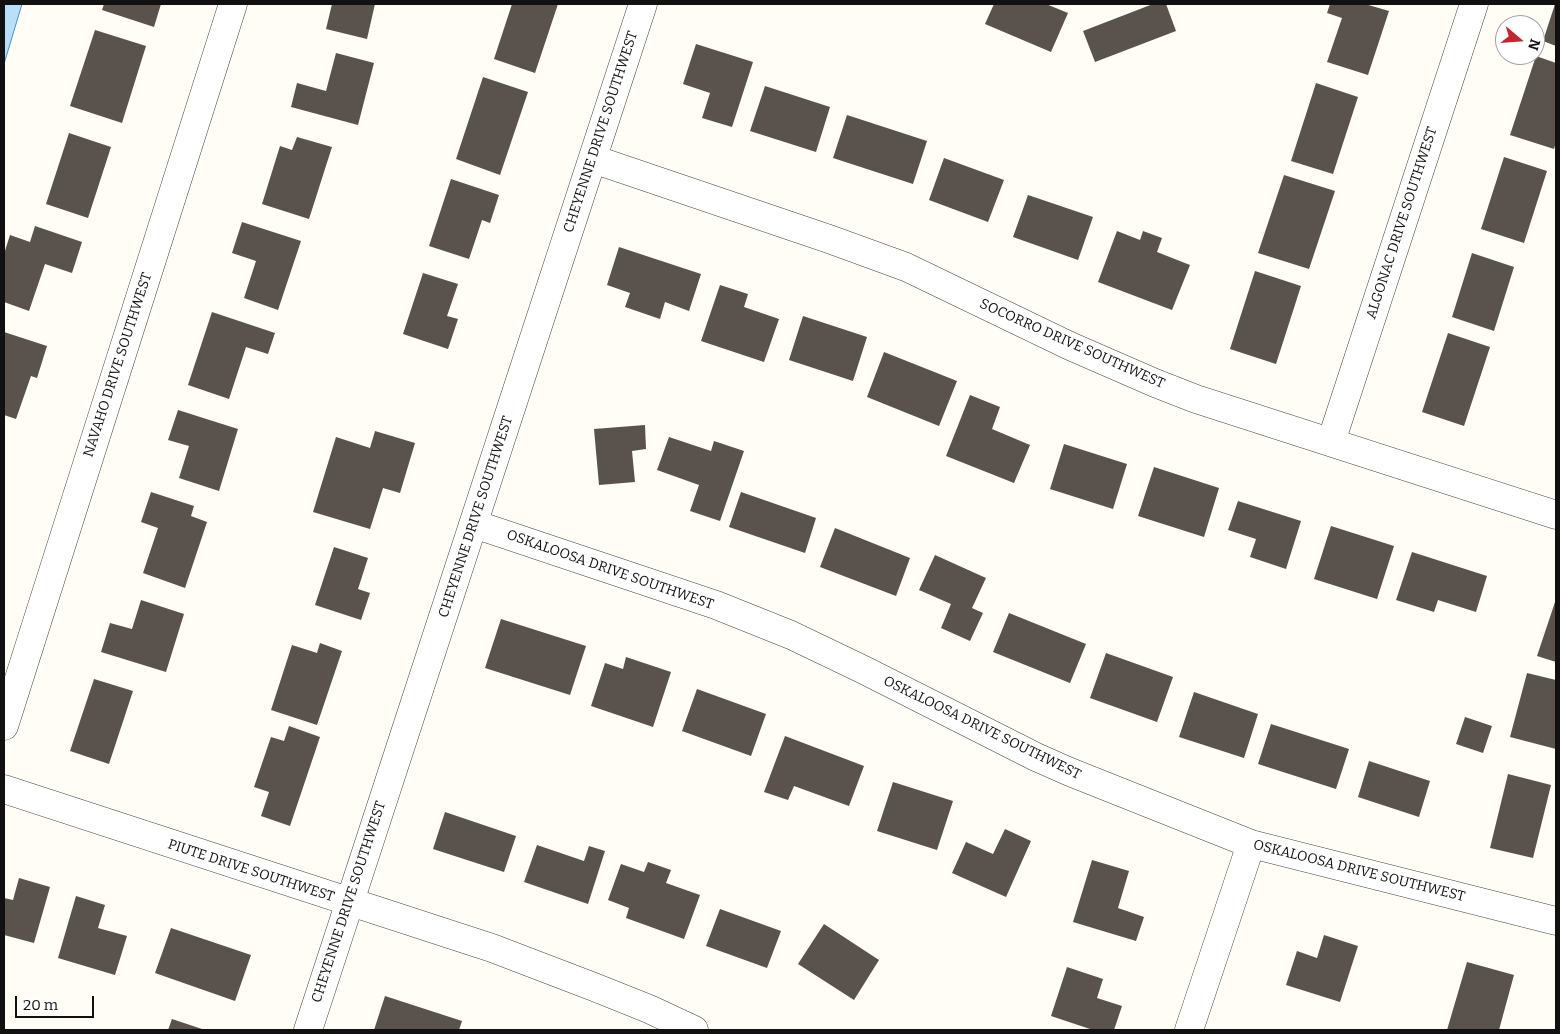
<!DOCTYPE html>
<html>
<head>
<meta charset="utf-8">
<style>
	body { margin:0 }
	#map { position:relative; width:1560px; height:1034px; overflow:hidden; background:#fffdf5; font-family:Bitter,serif }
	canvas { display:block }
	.frame { position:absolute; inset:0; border:5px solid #111; pointer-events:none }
	.north { position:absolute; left:1495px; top:15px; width:50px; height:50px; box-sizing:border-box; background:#fff; border:1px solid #a0a0a0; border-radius:50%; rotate:108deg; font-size:14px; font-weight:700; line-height:20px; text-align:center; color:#111 }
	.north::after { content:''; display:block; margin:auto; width:18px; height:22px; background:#c4262e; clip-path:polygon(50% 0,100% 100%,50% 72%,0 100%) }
	.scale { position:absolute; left:15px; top:996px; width:79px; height:22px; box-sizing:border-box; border:2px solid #111; border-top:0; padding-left:6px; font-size:15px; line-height:18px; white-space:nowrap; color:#111; -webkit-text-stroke:4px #fff; paint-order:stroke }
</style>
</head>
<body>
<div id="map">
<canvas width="1560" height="1034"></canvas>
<div class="frame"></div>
<div class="north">N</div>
<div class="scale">20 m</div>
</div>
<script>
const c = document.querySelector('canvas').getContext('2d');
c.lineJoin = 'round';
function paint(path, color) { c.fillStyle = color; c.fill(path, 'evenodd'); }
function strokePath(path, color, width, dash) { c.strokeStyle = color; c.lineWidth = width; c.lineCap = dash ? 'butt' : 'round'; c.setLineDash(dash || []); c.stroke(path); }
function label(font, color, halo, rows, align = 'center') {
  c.font = font + ' Bitter,serif'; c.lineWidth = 5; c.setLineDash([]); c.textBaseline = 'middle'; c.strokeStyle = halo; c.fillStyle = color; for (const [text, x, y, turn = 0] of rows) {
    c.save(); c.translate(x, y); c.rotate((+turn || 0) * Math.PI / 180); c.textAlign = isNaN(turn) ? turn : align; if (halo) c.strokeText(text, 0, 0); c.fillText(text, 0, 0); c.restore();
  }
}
const water = new Path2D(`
	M 4,4 L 22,4 L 4,64 Z`);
paint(water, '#b9e0f7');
strokePath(water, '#3f96cf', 1);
paint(new Path2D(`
	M 104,4 L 161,4 L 154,27 L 102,10 Z
	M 332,4 L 375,4 L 367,39 L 326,29 Z
	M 512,4 L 558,4 L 535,73 L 494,59 Z
	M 994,4 L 1046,4 L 1068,13 L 1051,52 L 985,24 Z
	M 1153,4 L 1166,4 L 1176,31 L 1095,62 L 1083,31 Z
	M 1330,4 L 1365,4 L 1389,11 L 1368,75 L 1327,62 L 1342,18 L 1327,13 Z
	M 1555,4 L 1556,4 L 1556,46 L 1543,41 Z
	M 95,30 L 146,46 L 122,123 L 70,106 Z
	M 696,44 L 753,62 L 732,127 L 702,118 L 710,93 L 683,84 Z
	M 336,53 L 374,63 L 358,125 L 291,107 L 297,83 L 326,91 Z
	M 1536,56 L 1556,63 L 1556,142 L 1554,149 L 1510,135 Z
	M 483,77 L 528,92 L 500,175 L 456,159 Z
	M 1316,83 L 1358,97 L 1333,174 L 1291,161 Z
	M 765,86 L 830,107 L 816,152 L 750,131 Z
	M 847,115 L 927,141 L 913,184 L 833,158 Z
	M 69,133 L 111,147 L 88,218 L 46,204 Z
	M 297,137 L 332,147 L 309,219 L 262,204 L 280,146 L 292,150 Z
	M 1504,157 L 1547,171 L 1524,243 L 1481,229 Z
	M 944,158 L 1004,180 L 988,222 L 929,200 Z
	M 1284,175 L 1335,191 L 1309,269 L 1258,253 Z
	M 451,179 L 499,195 L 490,223 L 482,220 L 469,259 L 429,246 Z
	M 1028,195 L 1093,217 L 1078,260 L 1013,237 Z
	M 242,222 L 301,241 L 278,310 L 244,298 L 256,261 L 232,253 Z
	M 35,226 L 82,242 L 72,273 L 45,264 L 29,311 L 4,302 L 4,254 L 10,235 L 30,242 Z
	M 1117,231 L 1140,240 L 1143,231 L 1162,238 L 1157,252 L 1190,265 L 1172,310 L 1098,282 Z
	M 619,247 L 701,274 L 689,311 L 665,302 L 660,319 L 625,307 L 630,293 L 607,285 Z
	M 1472,253 L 1514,267 L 1494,331 L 1452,317 Z
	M 1255,271 L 1301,286 L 1276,364 L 1230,349 Z
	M 423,273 L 458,284 L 447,316 L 458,319 L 448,349 L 403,334 Z
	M 720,285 L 748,294 L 744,307 L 779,319 L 764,362 L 701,341 Z
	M 212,312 L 275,333 L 268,354 L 246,347 L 229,399 L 188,385 Z
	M 803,316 L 867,337 L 853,381 L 789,360 Z
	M 4,332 L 47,346 L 37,378 L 31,376 L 16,419 L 4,415 Z
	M 1448,333 L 1490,347 L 1464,426 L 1422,412 Z
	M 884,352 L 957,381 L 939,426 L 867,397 Z
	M 970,395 L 1000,407 L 992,429 L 1030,445 L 1014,483 L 946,456 Z
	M 178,410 L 238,429 L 219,491 L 179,478 L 189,446 L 168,440 Z
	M 645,425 L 646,449 L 632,451 L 635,482 L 599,485 L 594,429 Z
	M 375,431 L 415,443 L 400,493 L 383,488 L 370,529 L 313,512 L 336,437 L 370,448 Z
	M 669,437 L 711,451 L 714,441 L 744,451 L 720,521 L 690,511 L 699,485 L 657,470 Z
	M 1064,444 L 1127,464 L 1113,509 L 1050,489 Z
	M 1154,467 L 1219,488 L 1204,537 L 1138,516 Z
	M 151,492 L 194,506 L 191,516 L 207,522 L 185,588 L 143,573 L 158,528 L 141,522 Z
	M 741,492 L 816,518 L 805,553 L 729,527 Z
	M 1238,501 L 1301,521 L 1286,569 L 1250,557 L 1256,539 L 1228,530 Z
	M 1331,526 L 1394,546 L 1377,599 L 1314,579 Z
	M 835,528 L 910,558 L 896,596 L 820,567 Z
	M 334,547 L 368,558 L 358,589 L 370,593 L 361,620 L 315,605 Z
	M 1412,552 L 1487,576 L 1476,612 L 1438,600 L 1434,612 L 1396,600 Z
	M 935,555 L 986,578 L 972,608 L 983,613 L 970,641 L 941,628 L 951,604 L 919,590 Z
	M 1556,599 L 1556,662 L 1537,656 Z
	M 141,600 L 184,614 L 166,672 L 101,652 L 110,623 L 132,629 Z
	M 1009,613 L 1086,644 L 1070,683 L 993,652 Z
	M 501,619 L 586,646 L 570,695 L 485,668 Z
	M 320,643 L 342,651 L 317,725 L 271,710 L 292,645 L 317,653 Z
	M 1106,653 L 1173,677 L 1157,722 L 1090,698 Z
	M 626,657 L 671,672 L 653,727 L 591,706 L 605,663 L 623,669 Z
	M 1527,673 L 1556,680 L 1556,749 L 1510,737 Z
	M 94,679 L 133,691 L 109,764 L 70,751 Z
	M 697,689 L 766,714 L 751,756 L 682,731 Z
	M 1194,692 L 1258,714 L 1244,758 L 1179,737 Z
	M 1465,717 L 1492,726 L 1483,753 L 1456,744 Z
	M 1271,724 L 1349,749 L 1336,789 L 1258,764 Z
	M 289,726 L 320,737 L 290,826 L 261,816 L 269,792 L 254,787 L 271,737 L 284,741 Z
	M 785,736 L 864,766 L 849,806 L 794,786 L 788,800 L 764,792 Z
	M 1369,761 L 1430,781 L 1419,817 L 1358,797 Z
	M 1508,774 L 1551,785 L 1533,858 L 1490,848 Z
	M 893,782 L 953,801 L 937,850 L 877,831 Z
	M 445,812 L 516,836 L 504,872 L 433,849 Z
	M 1005,829 L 1031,841 L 1006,897 L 952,873 L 966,842 L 993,854 Z
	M 537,845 L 584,861 L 589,846 L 605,851 L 588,904 L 524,882 Z
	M 1092,860 L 1129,871 L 1118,908 L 1144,917 L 1136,941 L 1073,922 Z
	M 648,862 L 671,870 L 666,883 L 700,895 L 684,939 L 626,918 L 629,908 L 608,900 L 621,864 L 644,872 Z
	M 19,878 L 50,887 L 34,943 L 4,935 L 4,898 L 13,900 Z
	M 76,896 L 105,905 L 98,928 L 127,936 L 115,975 L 58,958 Z
	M 720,909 L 781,931 L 767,968 L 706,946 Z
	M 824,924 L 879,960 L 854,1000 L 798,964 Z
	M 171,928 L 251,955 L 235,1001 L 155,973 Z
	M 1324,935 L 1358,946 L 1340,1002 L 1286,985 L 1297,951 L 1317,958 Z
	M 1467,962 L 1514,975 L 1499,1030 L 1447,1030 Z
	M 1067,967 L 1103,979 L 1097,998 L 1122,1006 L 1114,1030 L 1093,1030 L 1051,1016 Z
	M 385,996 L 462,1021 L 459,1030 L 374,1030 Z
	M 172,1019 L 205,1030 L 168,1030 Z`), '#5a524d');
const minor = new Path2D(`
	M 593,159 L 829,239 L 906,267 L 1070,346 L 1155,383 L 1196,399 L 1556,515
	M 1331,442 L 1474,4
	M 474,524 L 716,605 L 791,635 L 864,670 L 1036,757 L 1070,772 L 1251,844 L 1556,921
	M 4,726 L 233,4
	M 4,789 L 492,948 L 594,987 L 649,1009 L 694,1030
	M 308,1030 L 643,4
	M 1189,1030 L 1251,844`);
strokePath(minor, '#444', 29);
strokePath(minor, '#fff', 28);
label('14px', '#111', '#fff', [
	["CHEYENNE DRIVE SOUTHWEST",601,132,-72],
	["ALGONAC DRIVE SOUTHWEST",1402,223,-72],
	["SOCORRO DRIVE SOUTHWEST",1072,344,24],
	["NAVAHO DRIVE SOUTHWEST",118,365,-72],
	["CHEYENNE DRIVE SOUTHWEST",476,517,-72],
	["OSKALOOSA DRIVE SOUTHWEST",610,570,19],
	["OSKALOOSA DRIVE SOUTHWEST",982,728,26],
	["PIUTE DRIVE SOUTHWEST",251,871,18],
	["OSKALOOSA DRIVE SOUTHWEST",1359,871,14],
	["CHEYENNE DRIVE SOUTHWEST",349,902,-72]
]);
</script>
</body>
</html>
